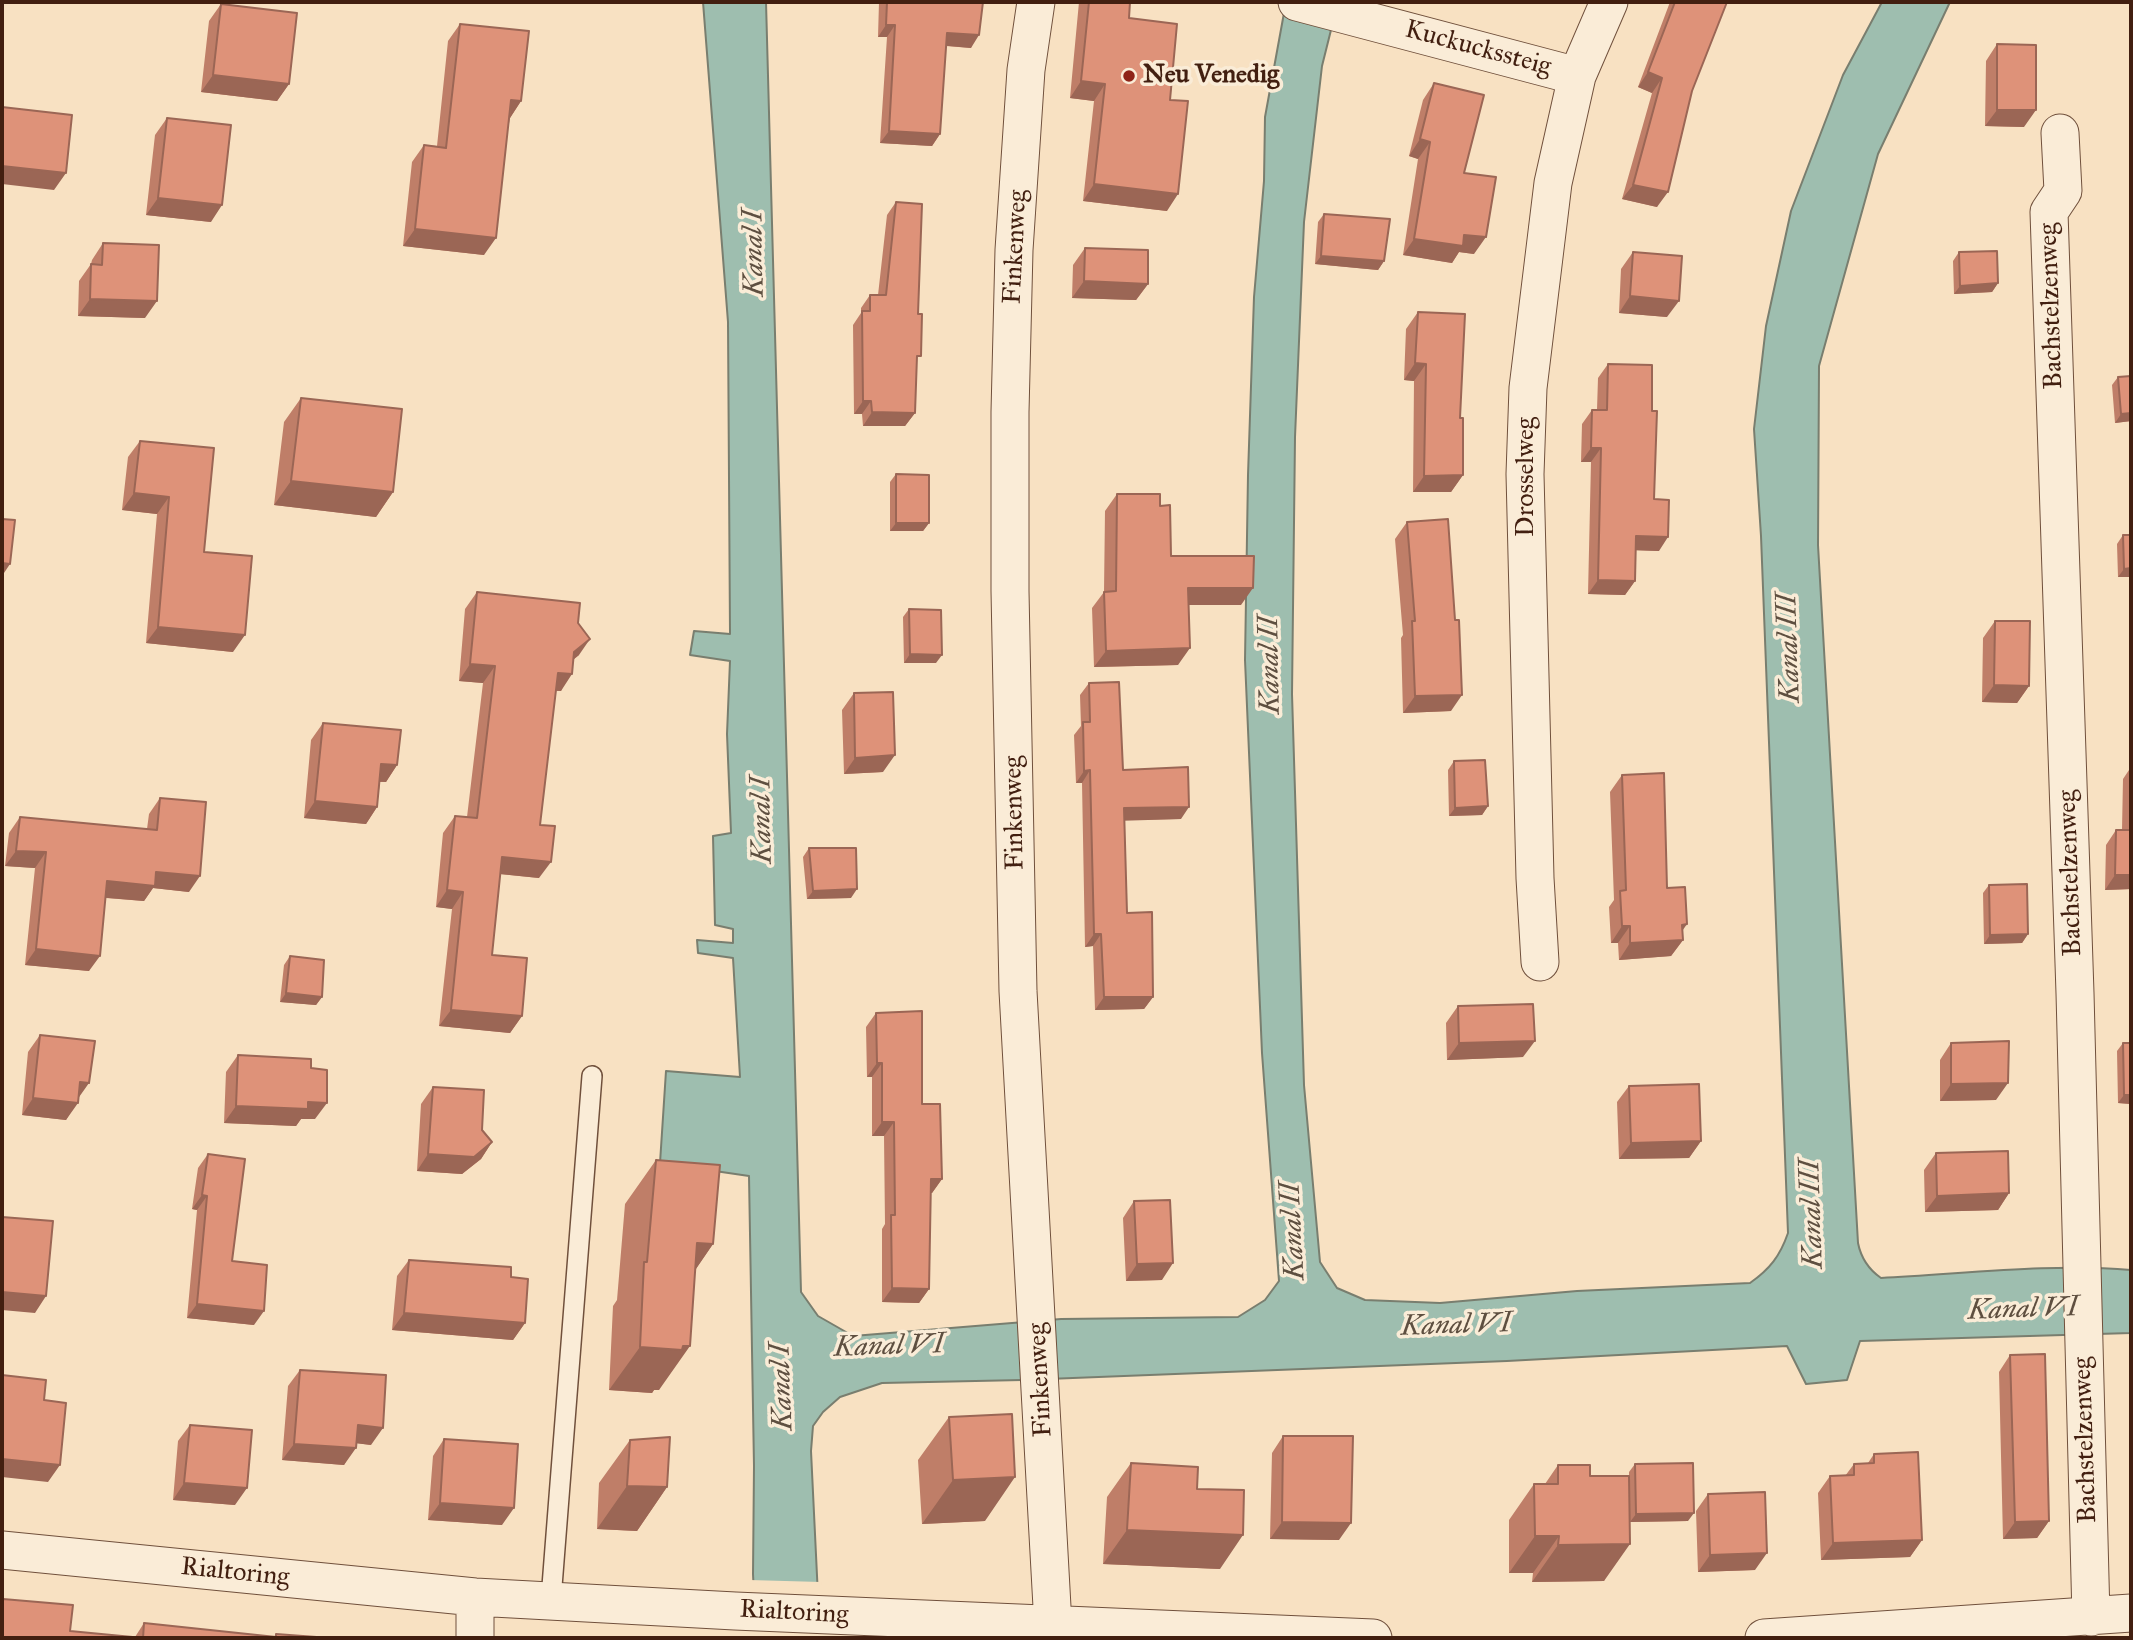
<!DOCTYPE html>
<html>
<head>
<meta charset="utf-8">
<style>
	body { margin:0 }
	#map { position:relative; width:2133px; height:1640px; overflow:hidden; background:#f8e1c2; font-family:"IM FELL Great Primer",serif }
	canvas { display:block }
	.frame { position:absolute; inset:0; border:4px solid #421f10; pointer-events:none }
</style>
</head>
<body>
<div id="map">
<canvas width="2133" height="1640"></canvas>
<div class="frame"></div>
</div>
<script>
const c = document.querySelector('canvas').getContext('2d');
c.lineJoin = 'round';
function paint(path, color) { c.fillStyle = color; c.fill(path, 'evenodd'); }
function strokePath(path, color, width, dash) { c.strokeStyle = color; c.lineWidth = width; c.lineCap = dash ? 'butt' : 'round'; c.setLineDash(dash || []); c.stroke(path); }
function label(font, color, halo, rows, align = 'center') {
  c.font = font + ' "IM FELL Great Primer",serif'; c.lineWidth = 7; c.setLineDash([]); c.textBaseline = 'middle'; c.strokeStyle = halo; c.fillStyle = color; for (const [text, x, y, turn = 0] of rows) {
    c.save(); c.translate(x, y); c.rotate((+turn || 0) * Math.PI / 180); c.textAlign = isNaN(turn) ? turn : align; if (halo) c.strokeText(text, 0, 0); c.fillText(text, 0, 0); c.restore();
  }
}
const water = new Path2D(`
	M 703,2 L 766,2 L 801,1292 L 818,1316 L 853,1336 L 1061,1319 L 1238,1317 L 1265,1300 L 1279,1281 L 1262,1053 L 1245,660 L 1248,475 L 1254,297 L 1264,181 L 1265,117 L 1286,2 L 1338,2 L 1322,66 L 1304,222 L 1295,437 L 1292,694 L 1304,1085 L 1320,1262 L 1337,1288 L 1365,1300 L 1440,1303 L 1577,1291 L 1750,1283 C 1770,1269 1780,1256 1788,1233 L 1761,536 L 1754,429 L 1766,326 L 1791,211 L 1843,75 L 1882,2 L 1950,2 L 1878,154 L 1819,366 L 1818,545 L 1858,1243 C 1861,1258 1868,1269 1881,1278 C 1964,1274 2049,1263 2131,1270 L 2131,1333 L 1860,1341 L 1847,1380 L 1806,1384 L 1787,1346 L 1507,1361 L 1022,1380 L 882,1383 L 840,1397 L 823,1412 L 813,1426 L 811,1451 L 820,1638 L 756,1638 L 753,1574 L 754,1466 L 749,1176 L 660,1163 L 666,1071 L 740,1077 L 733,958 L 698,953 L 697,940 L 733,943 L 733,929 L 715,925 L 713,836 L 731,833 L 727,734 L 730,661 L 690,655 L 694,631 L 730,634 L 728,322 Z`);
paint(water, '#9ebeaf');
strokePath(water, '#797e6f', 2);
paint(new Path2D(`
	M 749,1580 L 821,1582 L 823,1638 L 752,1638 Z`), '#f8e1c2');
const service = new Path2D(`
	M 551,1599 L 592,1076`);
const minor = new Path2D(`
	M 1036,2 L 1026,70 L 1014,250 L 1010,412 L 1010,591 L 1018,991 L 1053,1625
	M 1297,2 L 1577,76
	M 2060,133 L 2063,191 L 2049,212 L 2075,993 L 2091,1617
	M 1540,962 L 1535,878 L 1525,474 L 1528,388 L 1553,183 L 1577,76 L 1609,2
	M 2,1550 L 475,1597 L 735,1611 L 1373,1638
	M 475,1597 L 475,1638
	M 1764,1638 L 2131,1613`);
strokePath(service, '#70503c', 22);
strokePath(minor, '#70503c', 39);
strokePath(service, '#faecd7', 19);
strokePath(minor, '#faecd7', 37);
paint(new Path2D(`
	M 879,2 L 983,2 L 971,48 L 946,46 L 940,134 L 932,146 L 880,143 L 887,37 L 878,37 Z
	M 1079,2 L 1130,2 L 1129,18 L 1170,100 L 1167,211 L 1083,201 L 1094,101 L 1070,98 Z
	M 1670,2 L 1727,2 L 1692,91 L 1657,207 L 1622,199 L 1652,93 L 1638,87 Z
	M 221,4 L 289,84 L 277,101 L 201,92 L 209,21 Z
	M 460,24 L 521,101 L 510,118 L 484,255 L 403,246 L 412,162 L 424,145 L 437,146 L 448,41 Z
	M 1997,44 L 2024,127 L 1985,126 L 1986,61 Z
	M 1434,83 L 1464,173 L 1474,254 L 1459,252 L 1452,263 L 1403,255 L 1418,159 L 1409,156 L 1423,100 Z
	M 167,118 L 211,222 L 146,215 L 155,135 Z
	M 896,202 L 918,314 L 915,413 L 905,426 L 863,426 L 862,414 L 854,414 L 853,325 L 861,313 L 861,308 L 870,295 L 878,295 L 887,215 Z
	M 1324,214 L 1384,261 L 1378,270 L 1315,264 L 1318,222 Z
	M 103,243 L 145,318 L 78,316 L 79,281 L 91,264 L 92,260 Z
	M 1085,248 L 1148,284 L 1136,300 L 1072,298 L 1073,265 Z
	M 1633,252 L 1667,317 L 1619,313 L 1621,269 Z
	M 1959,252 L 1998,283 L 1992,292 L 1954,294 L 1953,261 Z
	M 1418,312 L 1460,418 L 1463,475 L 1451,492 L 1413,492 L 1414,381 L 1404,380 L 1406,329 Z
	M 1608,364 L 1654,499 L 1659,551 L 1636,550 L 1635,581 L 1625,595 L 1588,594 L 1591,462 L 1581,462 L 1582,424 L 1592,410 L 1597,410 L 1598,378 Z
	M 2131,376 L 2131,421 L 2115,423 L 2112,385 L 2118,377 Z
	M 301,398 L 393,492 L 376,517 L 274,505 L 284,422 Z
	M 140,441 L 204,552 L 233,652 L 146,643 L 157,514 L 122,510 L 128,457 Z
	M 896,474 L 929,523 L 923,531 L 890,531 L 890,482 Z
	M 1117,494 L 1160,506 L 1171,556 L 1241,605 L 1189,605 L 1178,665 L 1094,667 L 1092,608 L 1104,592 L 1105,511 Z
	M 1407,522 L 1455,620 L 1451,711 L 1403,713 L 1401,638 L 1403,635 L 1395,539 Z
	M 2123,535 L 2131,535 L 2131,577 L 2118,577 L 2117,544 Z
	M 477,592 L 578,623 L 579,655 L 574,659 L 561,691 L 556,691 L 540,825 L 539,878 L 500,874 L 492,955 L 522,1016 L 510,1033 L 439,1026 L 452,909 L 436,907 L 443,833 L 455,816 L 467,817 L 483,683 L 459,681 L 465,609 Z
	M 909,609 L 936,663 L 904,663 L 903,617 Z
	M 1995,621 L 2029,686 L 2017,703 L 1982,702 L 1983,638 Z
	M 1089,683 L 1123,770 L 1181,819 L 1124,820 L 1127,913 L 1153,997 L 1144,1009 L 1095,1010 L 1093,946 L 1085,947 L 1082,783 L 1076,783 L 1074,735 L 1081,726 L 1080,695 Z
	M 854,693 L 883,772 L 844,774 L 842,710 Z
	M 323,723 L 397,765 L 386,782 L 380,782 L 377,807 L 366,824 L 304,818 L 311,740 Z
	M 1454,761 L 1488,806 L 1482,815 L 1449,816 L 1448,770 Z
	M 2131,767 L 2131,889 L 2105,890 L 2106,845 L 2116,830 L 2122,830 L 2123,779 Z
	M 1622,775 L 1682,931 L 1683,940 L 1671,956 L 1619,960 L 1618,943 L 1611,943 L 1609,907 L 1614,900 L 1610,792 Z
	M 160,798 L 189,892 L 153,888 L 144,901 L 106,898 L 89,971 L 25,965 L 35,868 L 5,866 L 9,833 L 20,817 L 147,829 L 149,814 Z
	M 809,848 L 851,898 L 807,899 L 803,857 Z
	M 1989,885 L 2028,934 L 2022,943 L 1984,944 L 1983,893 Z
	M 290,956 L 322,997 L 316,1005 L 280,1002 L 284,965 Z
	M 1458,1006 L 1523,1057 L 1447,1060 L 1446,1023 Z
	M 876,1013 L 922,1104 L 942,1179 L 932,1193 L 931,1193 L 929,1289 L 919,1303 L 882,1302 L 882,1229 L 885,1224 L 884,1136 L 872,1136 L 872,1077 L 867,1077 L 866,1027 Z
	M 40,1035 L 78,1099 L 66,1120 L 22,1115 L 28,1052 Z
	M 1951,1043 L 1996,1100 L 1940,1101 L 1940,1060 Z
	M 2123,1043 L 2131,1104 L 2118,1103 L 2117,1051 Z
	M 238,1055 L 311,1068 L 315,1119 L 301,1119 L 296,1126 L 224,1123 L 226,1072 Z
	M 1629,1086 L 1701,1141 L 1689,1158 L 1619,1159 L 1617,1102 Z
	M 433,1087 L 482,1130 L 492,1142 L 481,1159 L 462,1174 L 417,1171 L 421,1104 Z
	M 1936,1153 L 2009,1193 L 1998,1210 L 1925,1212 L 1924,1170 Z
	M 208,1154 L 232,1261 L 254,1325 L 187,1318 L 197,1210 L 192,1209 L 198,1168 Z
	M 656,1160 L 713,1244 L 695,1270 L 659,1390 L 654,1390 L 652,1393 L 609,1390 L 613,1306 L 617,1300 L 625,1204 Z
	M 1134,1201 L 1162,1280 L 1126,1281 L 1123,1218 Z
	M 409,1260 L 511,1277 L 525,1323 L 513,1340 L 392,1330 L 397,1276 Z
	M 2010,1355 L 2049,1521 L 2037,1538 L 2003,1539 L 1999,1372 Z
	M 300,1370 L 371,1445 L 356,1443 L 344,1465 L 282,1460 L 288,1386 Z
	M 949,1417 L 985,1521 L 922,1524 L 918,1460 Z
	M 190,1425 L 235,1505 L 173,1500 L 178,1441 Z
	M 1283,1436 L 1339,1540 L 1270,1539 L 1272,1453 Z
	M 444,1439 L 502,1525 L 428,1520 L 433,1456 Z
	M 630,1440 L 667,1487 L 637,1531 L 597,1529 L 599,1483 Z
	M 1874,1454 L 1922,1540 L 1910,1557 L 1821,1560 L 1818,1493 L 1830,1476 L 1845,1476 L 1854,1464 L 1868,1463 Z
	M 1131,1463 L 1197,1489 L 1220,1569 L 1103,1564 L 1107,1497 Z
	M 1635,1464 L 1688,1521 L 1630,1522 L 1604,1581 L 1532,1582 L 1533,1573 L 1509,1573 L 1509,1520 L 1534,1484 L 1545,1484 L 1558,1465 L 1590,1476 L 1629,1476 L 1629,1472 Z
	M 1708,1494 L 1755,1570 L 1698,1572 L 1696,1511 Z
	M 3,1599 L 70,1631 L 135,1637 L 144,1623 L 274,1637 L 276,1634 L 330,1638 L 2,1638 L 2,1601 Z`), '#bf7e68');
paint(new Path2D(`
	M 886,25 L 895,25 L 887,37 L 878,37 Z
	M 947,33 L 979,35 L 971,48 L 938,45 Z
	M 1648,72 L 1662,78 L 1652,93 L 1638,87 Z
	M 213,75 L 289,84 L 277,101 L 201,92 Z
	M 1081,81 L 1105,84 L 1094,101 L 1070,98 Z
	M 511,100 L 521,101 L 510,118 Z
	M 1997,110 L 2036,110 L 2024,127 L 1985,126 Z
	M 889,131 L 940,134 L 932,146 L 880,143 Z
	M 1420,139 L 1430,142 L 1418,159 L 1409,156 Z
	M 2,166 L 66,173 L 54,190 L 2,184 Z
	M 1094,184 L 1178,194 L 1167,211 L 1083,201 Z
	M 1633,185 L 1668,192 L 1657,207 L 1622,199 Z
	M 158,198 L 222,205 L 211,222 L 146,215 Z
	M 415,229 L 496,238 L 484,255 L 403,246 Z
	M 1464,235 L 1486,237 L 1474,254 L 1459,252 L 1452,263 L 1403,255 L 1414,239 Z
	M 1321,256 L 1384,261 L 1378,270 L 1315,264 Z
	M 1084,281 L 1148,284 L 1136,300 L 1072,298 Z
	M 1998,283 L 1992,292 L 1954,294 L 1960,286 Z
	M 1630,296 L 1679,301 L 1667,317 L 1619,313 Z
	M 90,299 L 157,301 L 145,318 L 78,316 Z
	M 1415,363 L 1426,364 L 1414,381 L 1404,380 Z
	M 863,401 L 871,401 L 862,414 L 854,414 Z
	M 872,412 L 915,413 L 905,426 L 863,426 Z
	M 2131,413 L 2131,421 L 2115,423 L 2121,414 Z
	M 1591,448 L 1601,448 L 1591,462 L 1581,462 Z
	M 1463,475 L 1451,492 L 1413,492 L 1424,476 Z
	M 291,481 L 393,492 L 376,517 L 274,505 Z
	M 134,493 L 169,497 L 157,514 L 122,510 Z
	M 896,523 L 929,523 L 923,531 L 890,531 Z
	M 1636,536 L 1668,537 L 1659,551 L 1626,550 Z
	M 2,563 L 10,564 L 2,576 Z
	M 2131,568 L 2131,577 L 2118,577 L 2124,569 Z
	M 1598,580 L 1635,581 L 1625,595 L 1588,594 Z
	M 1188,588 L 1253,588 L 1241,605 L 1177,605 Z
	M 158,627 L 245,635 L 233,652 L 146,643 Z
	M 590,639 L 579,655 L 563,668 L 574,652 Z
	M 1190,648 L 1178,665 L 1094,667 L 1106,651 Z
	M 910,654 L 942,655 L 936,663 L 904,663 Z
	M 470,664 L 495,666 L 483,683 L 459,681 Z
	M 558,673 L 572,674 L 561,691 L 546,690 Z
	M 1994,685 L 2029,686 L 2017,703 L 1982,702 Z
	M 1462,695 L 1451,711 L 1403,713 L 1415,696 Z
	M 895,755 L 883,772 L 844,774 L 855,758 Z
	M 381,764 L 397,765 L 386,782 L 370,781 Z
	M 1090,770 L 1082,783 L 1076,783 L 1084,771 Z
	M 315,801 L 377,807 L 366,824 L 304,818 Z
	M 1488,806 L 1482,815 L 1449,816 L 1455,808 Z
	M 1189,807 L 1181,819 L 1115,821 L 1124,808 Z
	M 16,851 L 46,852 L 35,868 L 5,866 Z
	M 502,857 L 551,862 L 539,878 L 490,873 Z
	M 156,872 L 200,876 L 189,892 L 153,888 L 144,901 L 97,897 L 107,881 Z
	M 2115,875 L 2131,875 L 2131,889 L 2105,890 Z
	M 857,889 L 851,898 L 807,899 L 813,891 Z
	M 447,890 L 463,892 L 452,909 L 436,907 Z
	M 1687,924 L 1676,940 L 1683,940 L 1671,956 L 1619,960 L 1630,943 L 1682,925 Z
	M 1622,926 L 1630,926 L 1618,943 L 1611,943 Z
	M 1094,934 L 1101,934 L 1093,946 L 1085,947 Z
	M 2028,934 L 2022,943 L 1984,944 L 1990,935 Z
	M 36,949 L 100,956 L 89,971 L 25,965 Z
	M 286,993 L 322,997 L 316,1005 L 280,1002 Z
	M 1104,997 L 1153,997 L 1144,1009 L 1095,1010 Z
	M 451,1010 L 522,1016 L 510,1033 L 439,1026 Z
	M 1535,1041 L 1523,1057 L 1447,1060 L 1459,1043 Z
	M 877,1063 L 882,1063 L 872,1077 L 867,1077 Z
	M 80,1082 L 89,1083 L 77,1100 Z
	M 2008,1083 L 1996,1100 L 1940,1101 L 1951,1084 Z
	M 2124,1095 L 2131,1095 L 2131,1104 L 2118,1103 Z
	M 33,1098 L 78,1103 L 66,1120 L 22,1115 Z
	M 308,1102 L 327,1103 L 315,1119 L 301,1119 L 296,1126 L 224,1123 L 236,1106 Z
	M 882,1122 L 894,1122 L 884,1136 L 872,1136 Z
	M 1701,1141 L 1689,1158 L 1619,1159 L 1631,1143 Z
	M 492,1142 L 481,1159 L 462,1174 L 417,1171 L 428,1154 Z
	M 931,1179 L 942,1179 L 932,1193 L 921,1193 Z
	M 2009,1193 L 1998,1210 L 1925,1212 L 1937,1196 Z
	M 202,1195 L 207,1196 L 197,1210 L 192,1209 Z
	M 697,1243 L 713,1244 L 683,1288 Z
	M 1173,1263 L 1162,1280 L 1126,1281 L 1137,1264 Z
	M 892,1288 L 929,1289 L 919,1303 L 882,1302 Z
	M 2,1292 L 46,1296 L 35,1313 L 2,1310 Z
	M 197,1304 L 264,1311 L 254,1325 L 187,1318 Z
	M 404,1313 L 525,1323 L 513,1340 L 392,1330 Z
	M 683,1346 L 690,1346 L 659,1390 L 654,1390 L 652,1393 L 609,1390 L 640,1347 Z
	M 358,1425 L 383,1428 L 371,1445 L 346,1442 Z
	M 294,1444 L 356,1448 L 344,1465 L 282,1460 Z
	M 2,1459 L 60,1465 L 48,1482 L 2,1477 Z
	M 1015,1477 L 985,1521 L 922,1524 L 953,1480 Z
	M 184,1483 L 247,1488 L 235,1505 L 173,1500 Z
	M 627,1486 L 667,1487 L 637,1531 L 597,1529 Z
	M 440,1503 L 514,1508 L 502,1525 L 428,1520 Z
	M 1694,1513 L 1688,1521 L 1630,1522 L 1636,1514 Z
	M 2049,1521 L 2037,1538 L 2003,1539 L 2015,1522 Z
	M 1282,1522 L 1351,1523 L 1339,1540 L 1270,1539 Z
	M 1127,1530 L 1243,1535 L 1220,1569 L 1103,1564 Z
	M 1535,1536 L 1559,1536 L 1533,1573 L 1509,1573 Z
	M 1922,1540 L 1910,1557 L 1821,1560 L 1833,1543 Z
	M 1630,1544 L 1604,1581 L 1532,1582 L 1558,1545 Z
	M 1767,1553 L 1755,1570 L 1698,1572 L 1710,1555 Z`), '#9b6655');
const building = new Path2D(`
	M 887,2 L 983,2 L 979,35 L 947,33 L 940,134 L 889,131 L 895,25 L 886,25 Z
	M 1089,2 L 1130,2 L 1129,18 L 1177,24 L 1170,100 L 1188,101 L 1178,194 L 1094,184 L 1105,84 L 1081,81 Z
	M 1675,2 L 1727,2 L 1692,91 L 1668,192 L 1633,185 L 1662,78 L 1648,72 Z
	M 221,4 L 297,13 L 289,84 L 213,75 Z
	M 460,24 L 529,31 L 521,101 L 511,100 L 496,238 L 415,229 L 424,145 L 446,148 Z
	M 1997,44 L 2036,45 L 2036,110 L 1997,110 Z
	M 1434,83 L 1484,95 L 1464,173 L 1496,177 L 1486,237 L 1464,235 L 1463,246 L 1414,239 L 1430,142 L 1420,139 Z
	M 2,107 L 72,115 L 66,173 L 2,166 Z
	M 167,118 L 231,125 L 222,205 L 158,198 Z
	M 896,202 L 922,204 L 918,314 L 922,314 L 921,356 L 917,356 L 915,413 L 872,412 L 871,401 L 863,401 L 862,311 L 870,311 L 870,295 L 886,295 Z
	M 1324,214 L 1390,219 L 1384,261 L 1321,256 Z
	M 103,243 L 159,245 L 157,301 L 90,299 L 91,264 L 102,265 Z
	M 1085,248 L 1148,250 L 1148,284 L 1084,281 Z
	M 1997,251 L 1998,283 L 1960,286 L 1959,252 Z
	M 1633,252 L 1682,256 L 1679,301 L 1630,296 Z
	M 1418,312 L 1465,314 L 1460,418 L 1463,418 L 1463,475 L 1424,476 L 1426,364 L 1415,363 Z
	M 1608,364 L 1652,365 L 1652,411 L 1657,411 L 1654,499 L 1669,500 L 1668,537 L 1636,536 L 1635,581 L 1598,580 L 1601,448 L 1591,448 L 1592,410 L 1607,410 Z
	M 2131,376 L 2131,413 L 2121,414 L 2118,377 Z
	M 301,398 L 402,409 L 393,492 L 291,481 Z
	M 140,441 L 214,448 L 204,552 L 252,556 L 245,635 L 158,627 L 169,497 L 134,493 Z
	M 896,474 L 929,475 L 929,523 L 896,523 Z
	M 1117,494 L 1160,494 L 1160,506 L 1170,505 L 1171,556 L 1254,556 L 1253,588 L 1188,588 L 1190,648 L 1106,651 L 1104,592 L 1116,591 Z
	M 2,519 L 15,520 L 10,564 L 2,563 Z
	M 1448,519 L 1455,620 L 1459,620 L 1462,695 L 1415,696 L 1412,621 L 1415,621 L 1407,522 Z
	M 2123,535 L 2131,535 L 2131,568 L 2124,569 Z
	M 477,592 L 580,603 L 578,623 L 590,639 L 574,652 L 572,674 L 558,673 L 540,825 L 555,826 L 551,862 L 502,857 L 492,955 L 527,958 L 522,1016 L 451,1010 L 463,892 L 447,890 L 455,816 L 477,818 L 495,666 L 470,664 Z
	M 909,609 L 941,610 L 942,655 L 910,654 Z
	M 1995,621 L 2030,621 L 2029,686 L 1994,685 Z
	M 1119,682 L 1123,770 L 1188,767 L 1189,807 L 1124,808 L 1127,913 L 1152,912 L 1153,997 L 1104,997 L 1101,934 L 1094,934 L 1090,770 L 1084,771 L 1083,722 L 1090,722 L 1089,683 Z
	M 893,692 L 895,755 L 855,758 L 854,693 Z
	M 323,723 L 401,730 L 397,765 L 381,764 L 377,807 L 315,801 Z
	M 1485,760 L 1488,806 L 1455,808 L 1454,761 Z
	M 1664,773 L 1667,888 L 1685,887 L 1687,924 L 1682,925 L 1683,940 L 1630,943 L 1630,926 L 1622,926 L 1620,891 L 1626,890 L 1622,775 Z
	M 160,798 L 206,802 L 200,876 L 156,872 L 155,886 L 107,881 L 100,956 L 36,949 L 46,852 L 16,851 L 20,817 L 157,830 Z
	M 2116,830 L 2131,830 L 2131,875 L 2115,875 Z
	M 809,848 L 856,848 L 857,889 L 813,891 Z
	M 2027,884 L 2028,934 L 1990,935 L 1989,885 Z
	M 290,956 L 324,960 L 322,997 L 286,993 Z
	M 1533,1004 L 1535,1041 L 1459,1043 L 1458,1006 Z
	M 922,1011 L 922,1104 L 940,1104 L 942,1179 L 931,1179 L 929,1289 L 892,1288 L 891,1215 L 895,1215 L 894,1122 L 882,1122 L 882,1063 L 877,1063 L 876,1013 Z
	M 40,1035 L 95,1041 L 89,1083 L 80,1082 L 78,1103 L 33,1098 Z
	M 2009,1041 L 2008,1083 L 1951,1084 L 1951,1043 Z
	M 2123,1043 L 2131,1043 L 2131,1095 L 2124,1095 Z
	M 238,1055 L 311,1059 L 311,1068 L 327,1070 L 327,1103 L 308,1102 L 308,1109 L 236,1106 Z
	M 1699,1084 L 1701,1141 L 1631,1143 L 1629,1086 Z
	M 433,1087 L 484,1090 L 482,1130 L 492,1142 L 474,1157 L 428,1154 Z
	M 2008,1151 L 2009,1193 L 1937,1196 L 1936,1153 Z
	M 208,1154 L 245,1159 L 232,1261 L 267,1265 L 264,1311 L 197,1304 L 207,1196 L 202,1195 Z
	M 656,1160 L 720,1165 L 713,1244 L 697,1243 L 690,1346 L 683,1346 L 682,1350 L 640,1347 L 644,1262 L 647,1262 Z
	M 1170,1200 L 1173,1263 L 1137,1264 L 1134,1201 Z
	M 2,1217 L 53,1221 L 46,1296 L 2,1292 Z
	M 409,1260 L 511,1267 L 511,1277 L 528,1279 L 525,1323 L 404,1313 Z
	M 2045,1354 L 2049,1521 L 2015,1522 L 2010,1355 Z
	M 300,1370 L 386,1375 L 383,1428 L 358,1425 L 356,1448 L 294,1444 Z
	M 2,1375 L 46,1380 L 44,1400 L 66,1403 L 60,1465 L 2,1459 Z
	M 1012,1414 L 1015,1477 L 953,1480 L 949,1417 Z
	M 190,1425 L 252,1430 L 247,1488 L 184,1483 Z
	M 1283,1436 L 1353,1436 L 1351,1523 L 1282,1522 Z
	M 670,1437 L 667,1487 L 627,1486 L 630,1440 Z
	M 444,1439 L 518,1444 L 514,1508 L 440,1503 Z
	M 1918,1452 L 1922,1540 L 1833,1543 L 1830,1476 L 1854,1475 L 1854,1464 L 1874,1463 L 1874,1454 Z
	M 1131,1463 L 1198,1467 L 1197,1489 L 1244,1490 L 1243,1535 L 1127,1530 Z
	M 1693,1463 L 1694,1513 L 1636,1514 L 1635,1464 Z
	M 1558,1465 L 1590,1465 L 1590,1476 L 1629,1476 L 1630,1544 L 1558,1545 L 1559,1536 L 1535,1536 L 1534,1484 L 1558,1484 Z
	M 1765,1492 L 1767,1553 L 1710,1555 L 1708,1494 Z
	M 3,1599 L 73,1605 L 70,1631 L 143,1638 L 144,1623 L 276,1637 L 276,1634 L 330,1638 L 2,1638 Z`);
paint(building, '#de9279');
strokePath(building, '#9b6655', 2);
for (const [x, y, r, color] of [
	[1129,76,7,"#8f2418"]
]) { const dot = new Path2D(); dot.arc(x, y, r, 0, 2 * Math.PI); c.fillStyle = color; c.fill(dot); strokePath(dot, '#faecd7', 2.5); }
label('26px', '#421f10', '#faecd7', [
	["Kuckuckssteig",1478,49,15],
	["Finkenweg",1016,247,-87],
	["Bachstelzenweg",2052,306,-92],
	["Drosselweg",1527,477,-90],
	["Finkenweg",1015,813,-91],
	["Bachstelzenweg",2071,873,-92],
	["Finkenweg",1041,1380,-93],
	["Bachstelzenweg",2086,1440,-92],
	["Rialtoring",235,1573,6],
	["Rialtoring",794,1613,3]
]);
label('bold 26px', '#421f10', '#faecd7', [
	["Neu Venedig",1143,76]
], 'left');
label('italic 28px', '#5e4f40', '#faecd7', [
	["Kanal I",755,253,-91],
	["Kanal III",1790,648,-92],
	["Kanal II",1271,665,-91],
	["Kanal I",763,820,-91],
	["Kanal III",1813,1214,-92],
	["Kanal II",1294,1231,-93],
	["Kanal VI",2023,1310,-2],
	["Kanal VI",1456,1326,-2],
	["Kanal VI",889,1347,-2],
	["Kanal I",783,1387,-92]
]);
</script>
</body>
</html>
